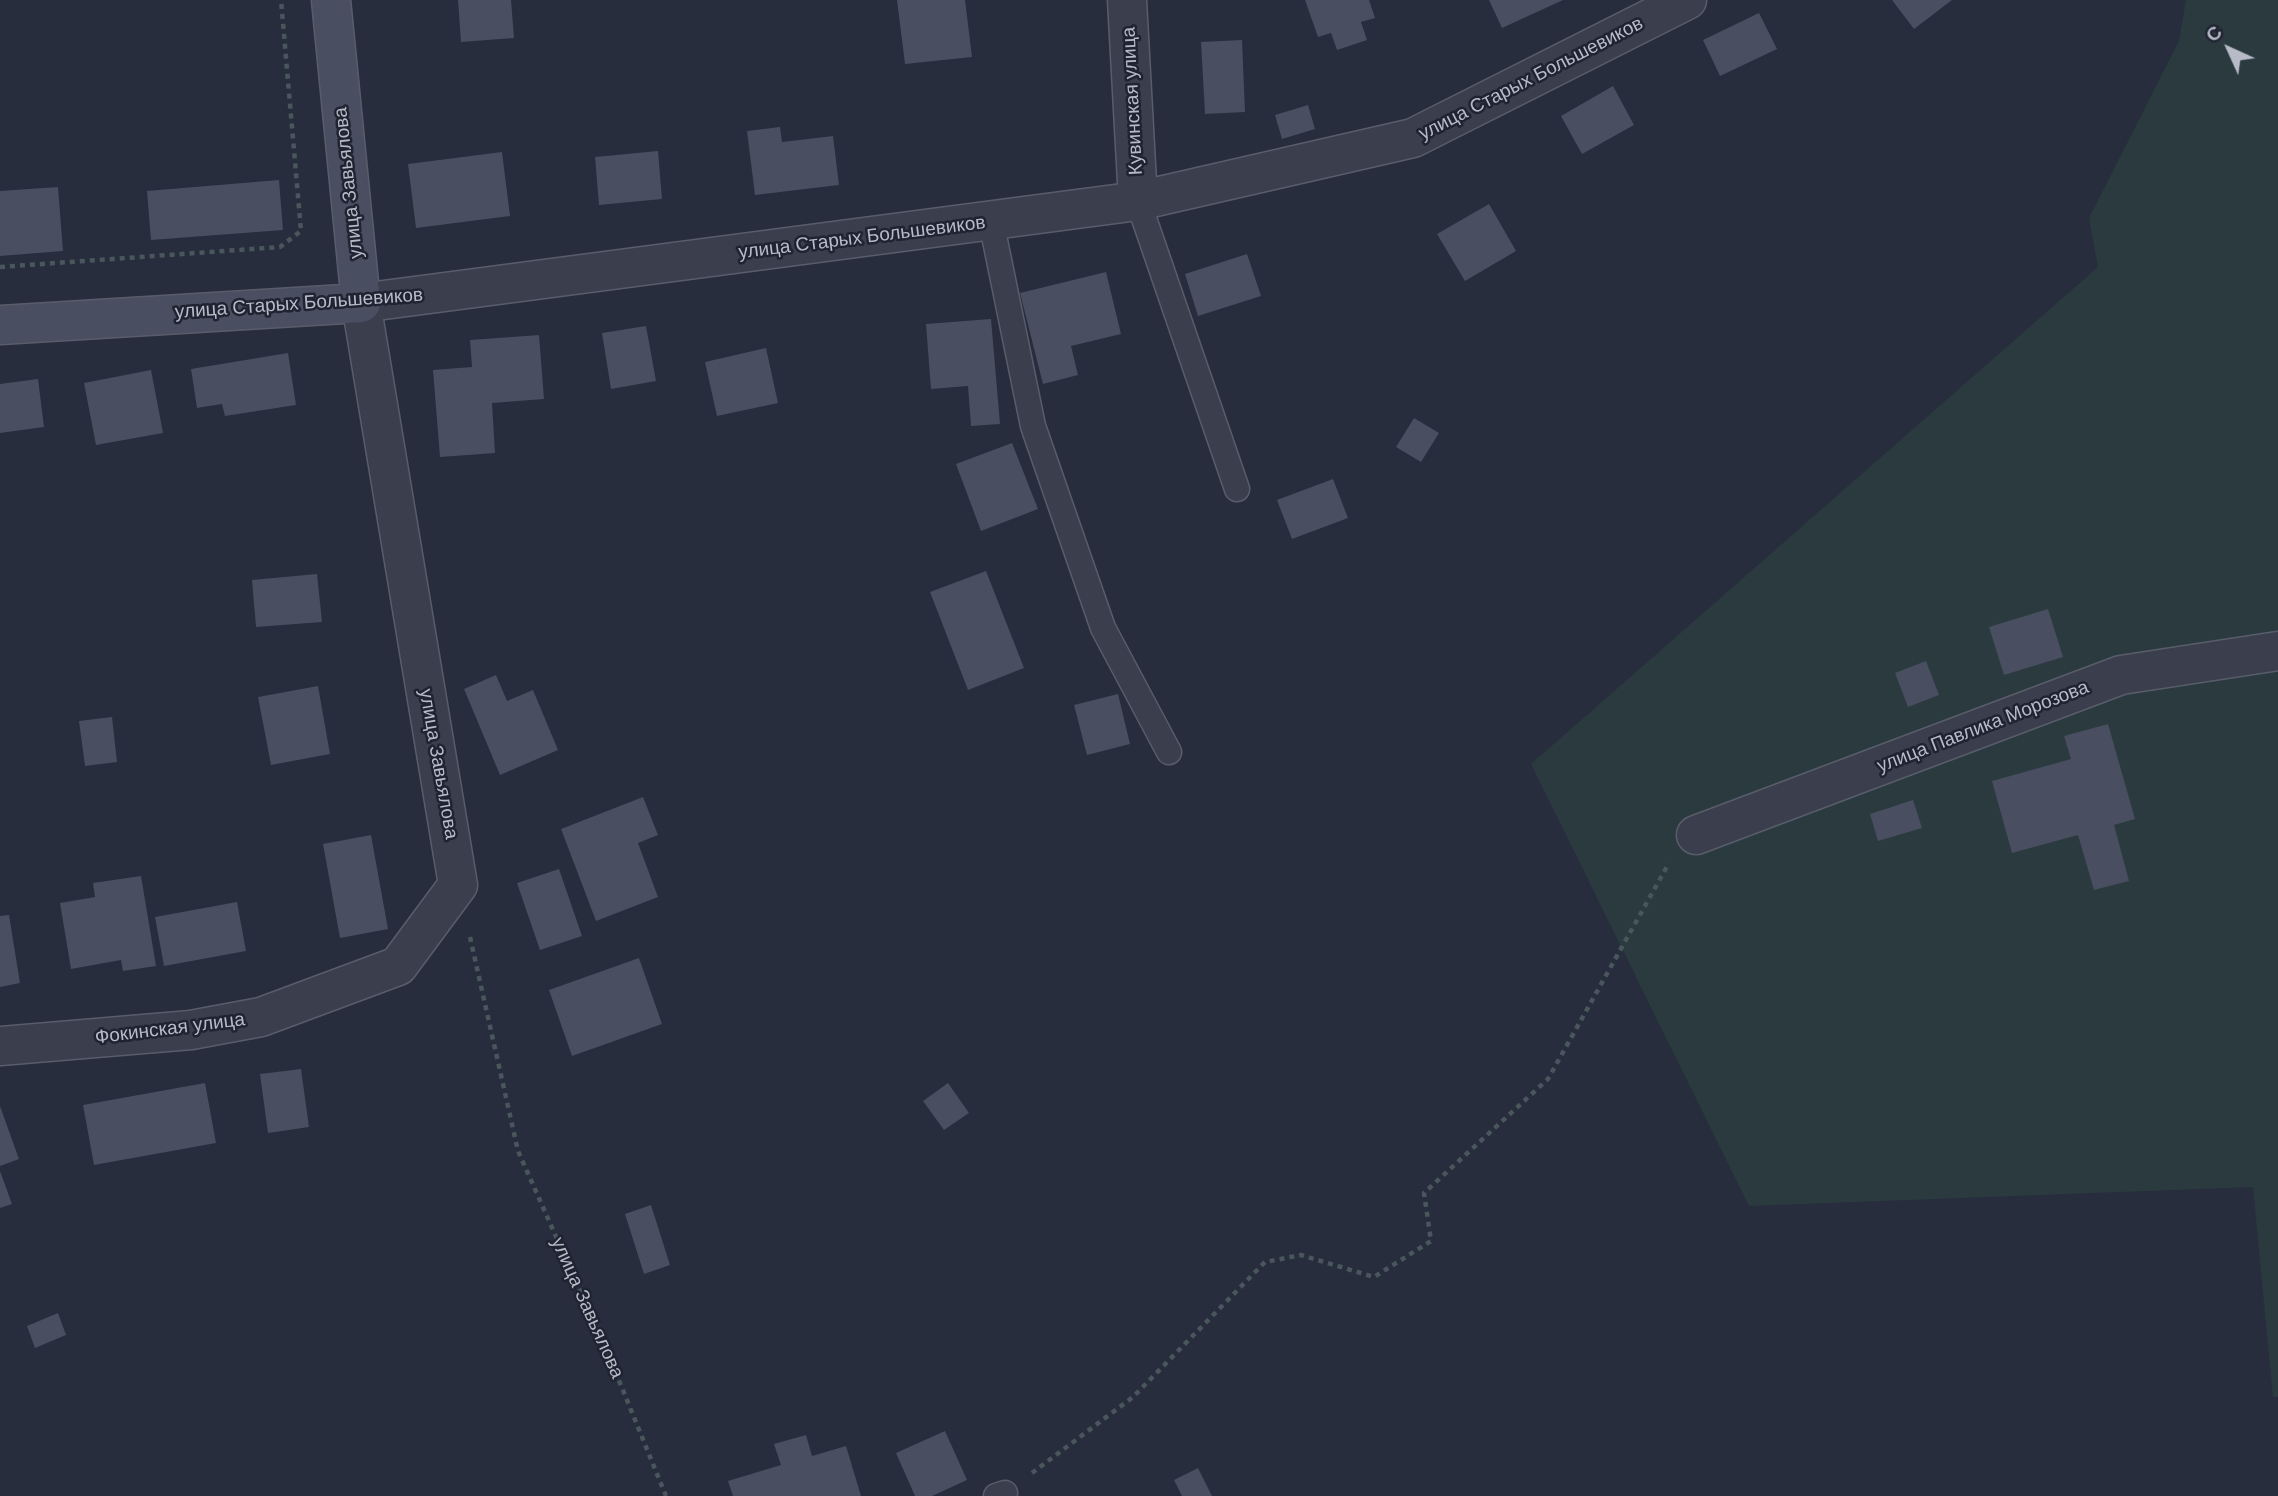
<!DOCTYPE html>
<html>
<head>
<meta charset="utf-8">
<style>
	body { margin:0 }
	#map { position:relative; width:2278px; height:1496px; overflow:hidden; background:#272d3d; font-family:Arial,sans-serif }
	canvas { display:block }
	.north { position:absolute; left:2194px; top:14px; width:70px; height:70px; -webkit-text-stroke:5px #202432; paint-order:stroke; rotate:315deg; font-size:19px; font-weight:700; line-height:28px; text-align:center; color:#b7bbc8 }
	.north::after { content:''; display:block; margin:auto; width:24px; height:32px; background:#b7bbc8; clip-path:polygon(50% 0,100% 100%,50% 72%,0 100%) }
</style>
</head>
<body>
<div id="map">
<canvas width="2278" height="1496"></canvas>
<div class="north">С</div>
</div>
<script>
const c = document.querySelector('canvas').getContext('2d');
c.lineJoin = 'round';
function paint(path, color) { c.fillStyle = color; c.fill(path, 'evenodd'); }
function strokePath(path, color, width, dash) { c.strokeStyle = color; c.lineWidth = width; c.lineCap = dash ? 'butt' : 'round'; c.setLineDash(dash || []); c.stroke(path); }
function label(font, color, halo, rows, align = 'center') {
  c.font = font + ' Arial,sans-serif'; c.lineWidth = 5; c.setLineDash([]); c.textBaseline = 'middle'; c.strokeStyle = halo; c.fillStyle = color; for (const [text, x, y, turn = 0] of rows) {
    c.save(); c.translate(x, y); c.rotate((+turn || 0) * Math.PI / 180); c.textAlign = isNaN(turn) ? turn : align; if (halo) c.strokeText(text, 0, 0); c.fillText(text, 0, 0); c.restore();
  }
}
paint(new Path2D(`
	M 2186,0 L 2278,0 L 2278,1397 L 2273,1397 L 2253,1187 L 1749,1206 L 1531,764 L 2098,267 L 2089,218 L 2179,41 Z`), '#2a3a3f');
paint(new Path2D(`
	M 458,0 L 511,0 L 514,38 L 461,42 Z
	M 897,0 L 965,0 L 972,57 L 905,64 Z
	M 1305,0 L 1369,0 L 1375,18 L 1361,22 L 1367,40 L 1337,50 L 1331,33 L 1318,37 Z
	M 1489,0 L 1563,0 L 1502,28 Z
	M 1892,0 L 1952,0 L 1914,29 Z
	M 1759,13 L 1777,49 L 1720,76 L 1703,40 Z
	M 1242,40 L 1245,112 L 1205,114 L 1201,42 Z
	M 1613,86 L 1634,125 L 1582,154 L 1561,116 Z
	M 1308,105 L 1315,129 L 1282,139 L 1275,115 Z
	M 780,127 L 782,142 L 833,136 L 839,185 L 755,195 L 747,131 Z
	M 658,151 L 662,199 L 599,205 L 595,157 Z
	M 502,152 L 510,216 L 416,228 L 408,164 Z
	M 279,180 L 283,230 L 151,240 L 147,191 Z
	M 58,187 L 63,251 L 0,256 L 0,191 Z
	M 1489,204 L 1516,251 L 1465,281 L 1437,234 Z
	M 1247,254 L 1261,296 L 1198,316 L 1185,274 Z
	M 1106,272 L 1121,334 L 1071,346 L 1078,375 L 1043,384 L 1020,293 Z
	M 991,319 L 1000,424 L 971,426 L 968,386 L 931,389 L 926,324 Z
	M 646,326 L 656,381 L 611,389 L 602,333 Z
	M 539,335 L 544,399 L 492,403 L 495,453 L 440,457 L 433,370 L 472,367 L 470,340 Z
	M 766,348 L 778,403 L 717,416 L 705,362 Z
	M 288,353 L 296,405 L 225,416 L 222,404 L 197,408 L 191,369 Z
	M 151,370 L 163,433 L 96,445 L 84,383 Z
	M 38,379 L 44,427 L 0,433 L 0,384 Z
	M 1414,418 L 1439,433 L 1421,462 L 1396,447 Z
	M 1012,443 L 1038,509 L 981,531 L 956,464 Z
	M 1333,479 L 1348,518 L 1292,539 L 1277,500 Z
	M 986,571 L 1024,668 L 968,690 L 930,592 Z
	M 317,574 L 322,622 L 256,627 L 252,580 Z
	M 2048,609 L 2063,657 L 2004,675 L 1989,627 Z
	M 1926,661 L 1939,695 L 1908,707 L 1895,673 Z
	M 496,675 L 507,701 L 533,690 L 558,750 L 500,775 L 464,689 Z
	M 318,686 L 330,754 L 271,765 L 258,697 Z
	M 1118,694 L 1130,744 L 1087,755 L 1074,705 Z
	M 112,717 L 117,762 L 85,766 L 79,721 Z
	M 2108,724 L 2135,819 L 2114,825 L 2129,881 L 2094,890 L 2078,835 L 2012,853 L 1992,781 L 2071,759 L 2064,736 Z
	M 643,797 L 658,835 L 638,843 L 658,897 L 596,921 L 561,829 Z
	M 1913,800 L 1922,828 L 1878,841 L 1870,814 Z
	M 371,835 L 388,929 L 340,938 L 323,844 Z
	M 559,869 L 582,936 L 540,950 L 517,883 Z
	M 141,876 L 156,966 L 123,971 L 121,960 L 71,969 L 60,903 L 95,897 L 93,883 Z
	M 237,902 L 246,951 L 164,966 L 155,917 Z
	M 9,915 L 20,983 L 0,987 L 0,916 Z
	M 639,958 L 662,1024 L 572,1056 L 549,990 Z
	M 301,1069 L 309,1127 L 268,1133 L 260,1074 Z
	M 205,1083 L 216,1143 L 94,1165 L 83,1105 Z
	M 948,1083 L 969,1113 L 944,1130 L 923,1101 Z
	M 0,1106 L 19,1159 L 0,1166 Z
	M 0,1171 L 12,1204 L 0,1208 Z
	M 651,1205 L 670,1265 L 644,1274 L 625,1214 Z
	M 58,1313 L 66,1335 L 35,1348 L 27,1326 Z
	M 945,1431 L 967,1480 L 932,1496 L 915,1496 L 896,1453 Z
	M 806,1435 L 812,1456 L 846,1446 L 861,1496 L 733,1496 L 728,1481 L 781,1465 L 774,1444 Z
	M 1198,1468 L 1212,1496 L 1182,1496 L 1174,1480 Z`), '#494e60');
const service = new Path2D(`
	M 1138,201 L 1237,489
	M 991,221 L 1033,426 L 1103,628 L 1169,752
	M 996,1496 L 1005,1493`);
const minor = new Path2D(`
	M 1127,0 L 1138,201
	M 1696,835 L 2121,675 L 2278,651
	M 0,1046 L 191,1030 L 261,1017 L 398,966 L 458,885 L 361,303 L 1138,201 L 1413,138 L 1687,0`);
const secondary = new Path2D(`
	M 0,325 L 361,303 L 331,0`);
strokePath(service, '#595d6b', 27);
strokePath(minor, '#595d6b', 41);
strokePath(secondary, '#595d6b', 41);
strokePath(new Path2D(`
	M 0,267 L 280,247 L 301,231 L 281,0
	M 470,937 L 518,1151 L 609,1356 L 666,1496
	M 1032,1473 L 1133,1397 L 1265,1262 L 1301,1255 L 1374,1277 L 1431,1241 L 1424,1193 L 1548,1079 L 1669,863`), '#49575d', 4.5, [5, 5]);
strokePath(service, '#3b3f4d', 24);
strokePath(minor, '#3b3f4d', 38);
strokePath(secondary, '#494e60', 38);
label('19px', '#b7bbc8', '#202432', [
	["улица Старых Большевиков",1531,79,-27],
	["Кувинская улица",1133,101,-93],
	["улица Завьялова",349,183,-96],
	["улица Старых Большевиков",862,238,-7],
	["улица Старых Большевиков",299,304,-4],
	["улица Павлика Морозова",1983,727,-21],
	["улица Завьялова",438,764,80],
	["Фокинская улица",170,1029,-7],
	["улица Завьялова",587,1308,66]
]);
</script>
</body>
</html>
